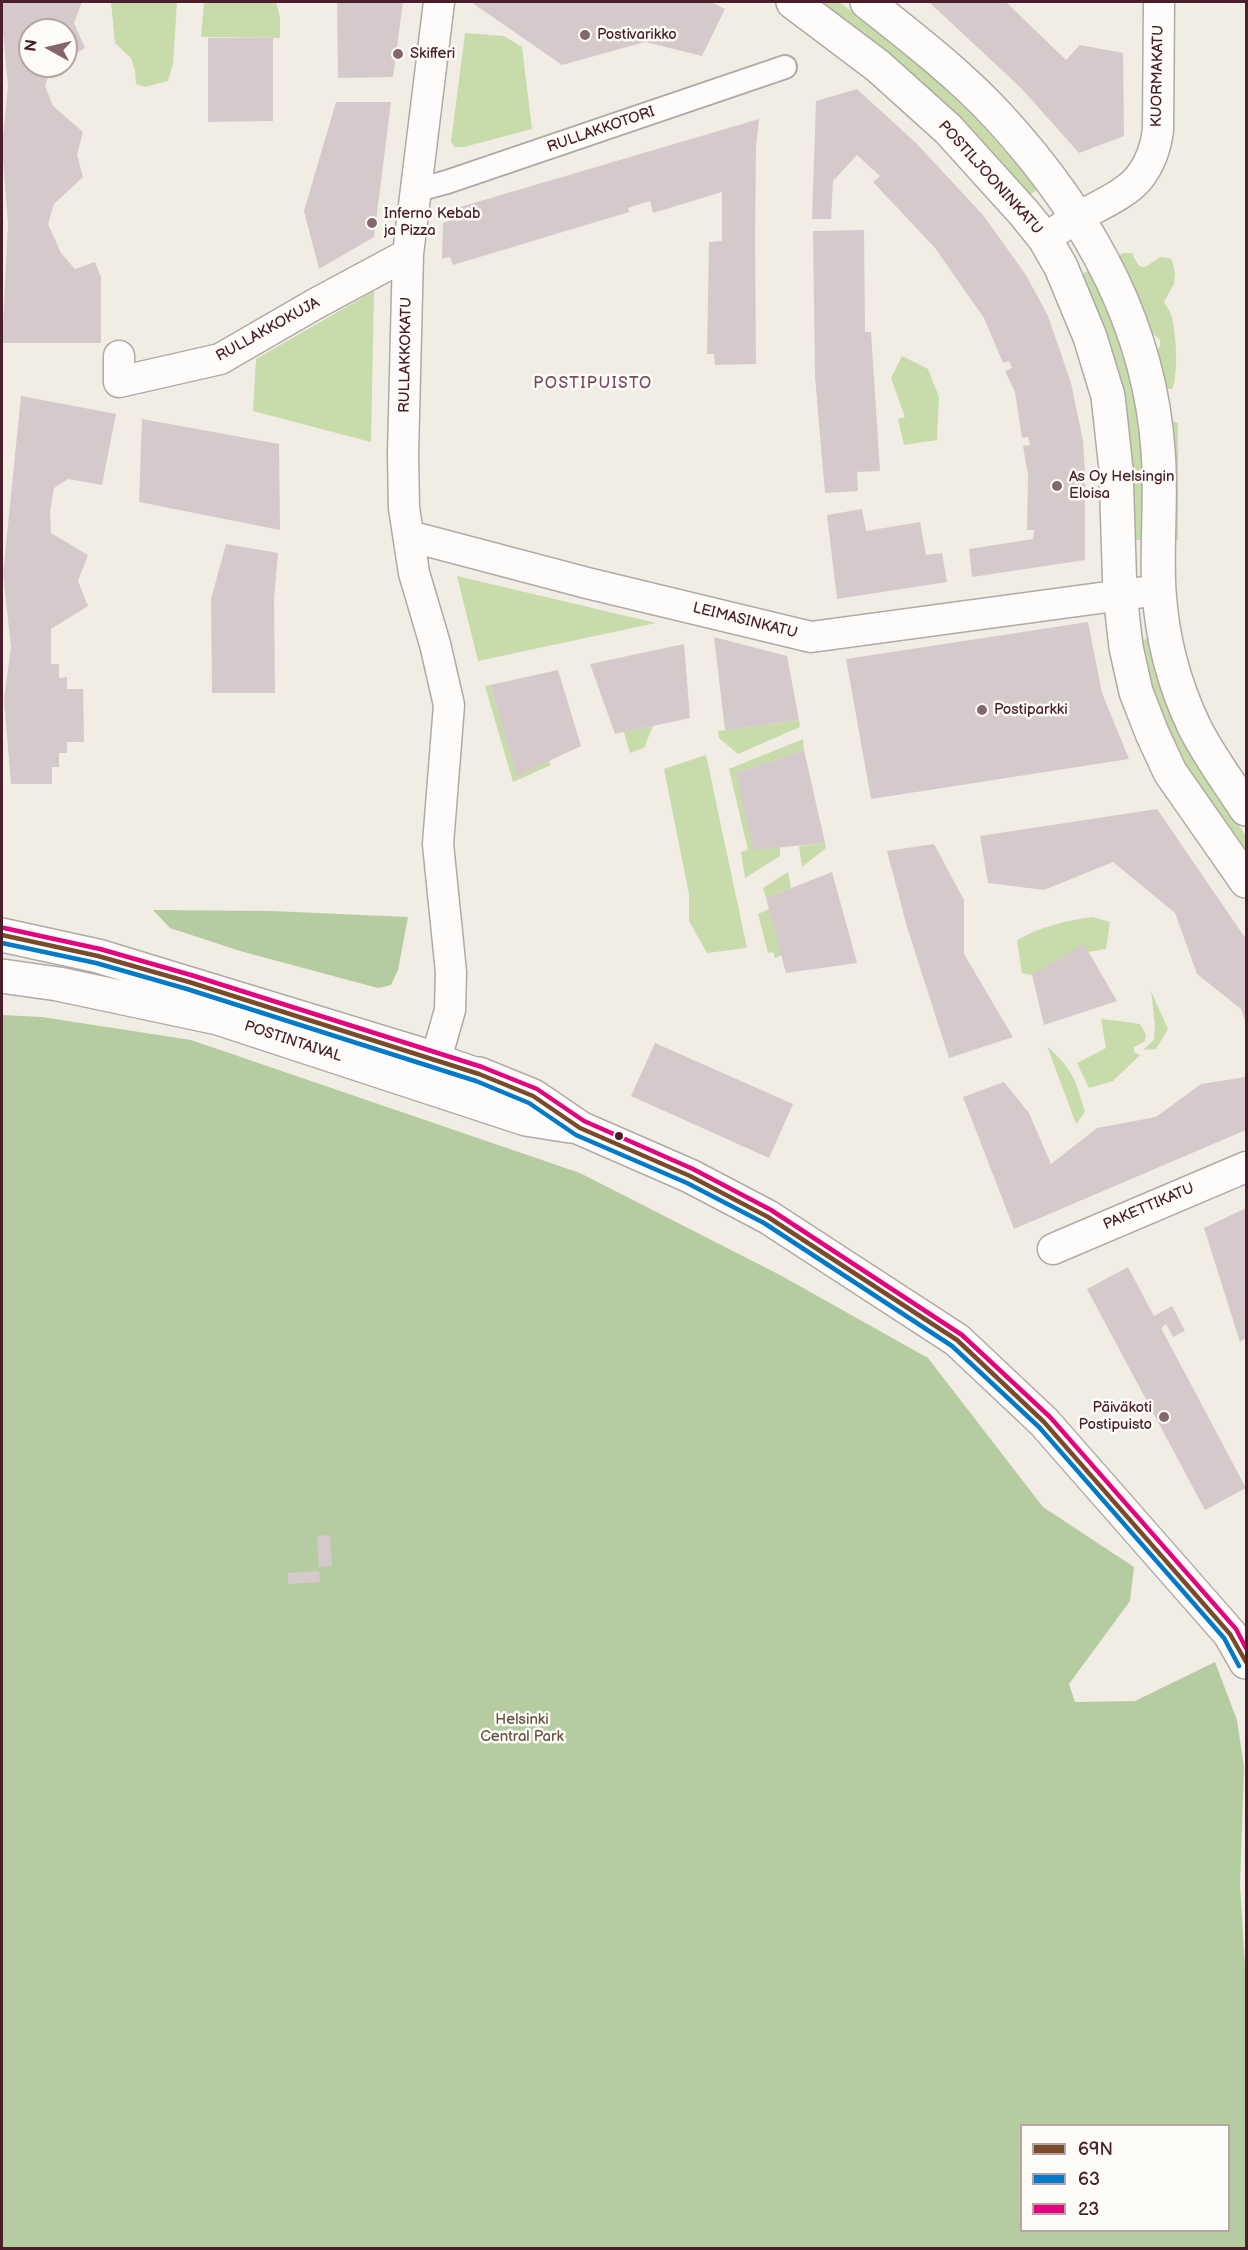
<!DOCTYPE html>
<html>
<head>
<meta charset="utf-8">
<style>
	body { margin:0 }
	#map { position:relative; width:1248px; height:2250px; overflow:hidden; background:#f1ede4; font-family:"Balsamiq Sans",sans-serif }
	canvas { display:block }
	.frame { position:absolute; inset:0; border:3px solid #4a1f2b; pointer-events:none }
	.legend { position:absolute; left:1020px; top:2124px; width:210px; height:108px; box-sizing:border-box; background:#fdfcf7; border:2px solid #b5a4a5; margin:0; padding:8px 10px; list-style:none; font-size:18px; color:#4a1f2b }
	.legend li { display:flex; align-items:center; gap:12px; height:30px }
	.legend b { width:30px; border:2px solid #b5a4a5 }
	.north { position:absolute; left:18px; top:18px; width:60px; height:60px; box-sizing:border-box; background:#fdfcf7; border:2px solid #b5a4a5; border-radius:50%; rotate:278deg; font-size:16px; font-weight:700; line-height:24px; text-align:center; color:#4a1f2b }
	.north::after { content:''; display:block; margin:auto; width:21px; height:27px; background:#84676c; clip-path:polygon(50% 0,100% 100%,50% 72%,0 100%) }
</style>
</head>
<body>
<div id="map">
<canvas width="1248" height="2250"></canvas>
<div class="frame"></div>
<ul class="legend">
<li><b style="height:8px;background:#7a4b2a"></b>69N</li>
<li><b style="height:8px;background:#007ac9"></b>63</li>
<li><b style="height:8px;background:#e5007d"></b>23</li>
</ul>
<div class="north">N</div>
</div>
<script>
const c = document.querySelector('canvas').getContext('2d');
c.lineJoin = 'round';
function paint(path, color) { c.fillStyle = color; c.fill(path, 'evenodd'); }
function strokePath(path, color, width, dash) { c.strokeStyle = color; c.lineWidth = width; c.lineCap = dash ? 'butt' : 'round'; c.setLineDash(dash || []); c.stroke(path); }
function label(font, color, halo, rows, align = 'center') {
  c.font = font + ' "Balsamiq Sans",sans-serif'; c.lineWidth = 5; c.setLineDash([]); c.textBaseline = 'middle'; c.strokeStyle = halo; c.fillStyle = color; for (const [text, x, y, turn = 0] of rows) {
    c.save(); c.translate(x, y); c.rotate((+turn || 0) * Math.PI / 180); c.textAlign = isNaN(turn) ? turn : align; if (halo) c.strokeText(text, 0, 0); c.fillText(text, 0, 0); c.restore();
  }
}
paint(new Path2D(`
	M 111,2 L 177,2 L 173,64 L 168,81 L 145,87 L 136,84 L 135,70 L 131,58 L 115,43 Z
	M 204,2 L 276,2 L 280,17 L 280,38 L 201,37 Z
	M 817,2 L 839,2 L 881,32 L 932,76 L 980,123 L 1038,189 L 1027,197 Z
	M 465,33 L 504,36 L 522,47 L 532,129 L 464,147 L 455,147 L 451,142 Z
	M 1122,253 L 1132,253 C 1142,276 1145,266 1160,257 L 1169,258 L 1172,260 L 1175,272 L 1174,284 L 1164,302 C 1167,307 1171,312 1172,318 C 1176,334 1179,375 1172,389 L 1164,389 L 1156,352 L 1160,346 L 1160,340 L 1151,332 L 1119,256 Z
	M 1089,270 C 1096,283 1103,295 1108,308 C 1140,381 1144,461 1144,540 L 1132,540 L 1079,276 Z
	M 374,291 L 371,442 L 253,411 L 256,359 Z
	M 902,356 L 928,369 L 939,397 L 937,440 L 904,445 L 898,419 L 905,417 L 891,378 Z
	M 1172,421 L 1178,423 L 1178,540 L 1170,541 L 1167,422 Z
	M 457,576 L 656,623 L 478,661 Z
	M 1151,638 L 1199,766 L 1246,836 L 1246,860 L 1182,764 L 1163,727 L 1137,641 Z
	M 490,685 L 517,775 L 549,761 L 551,765 L 513,782 L 485,686 Z
	M 799,720 L 800,727 L 738,754 L 719,738 L 718,731 Z
	M 653,726 L 644,748 L 630,753 L 624,732 Z
	M 803,739 L 804,750 L 736,773 L 780,847 L 780,856 L 745,878 L 741,852 L 748,850 L 729,769 Z
	M 706,755 L 747,948 L 707,953 L 689,921 L 689,894 L 664,769 Z
	M 825,843 L 826,848 L 802,867 L 799,846 Z
	M 788,872 L 791,888 L 766,898 L 763,888 Z
	M 769,909 L 782,955 L 775,958 L 773,952 L 768,953 L 758,914 Z
	M 1092,917 L 1110,922 L 1106,949 L 1088,952 L 1032,975 L 1022,973 L 1017,940 C 1040,927 1065,921 1092,917 Z
	M 1151,991 L 1168,1029 L 1156,1049 L 1143,1050 L 1154,1040 L 1155,1025 Z
	M 1101,1019 C 1115,1020 1126,1022 1140,1024 L 1146,1035 L 1145,1041 L 1134,1047 L 1134,1052 L 1140,1055 L 1113,1081 L 1089,1088 L 1077,1063 L 1106,1048 Z
	M 1047,1046 C 1074,1071 1075,1079 1085,1112 L 1076,1124 Z`), '#c7dcaa');
paint(new Path2D(`
	M 153,910 L 272,911 L 408,917 L 398,970 L 391,985 L 378,988 L 240,951 L 170,928 Z
	M 2,1015 L 42,1017 L 191,1040 L 580,1173 L 780,1275 L 928,1358 L 1043,1507 L 1134,1567 L 1130,1601 L 1069,1684 L 1075,1702 L 1135,1701 L 1215,1662 L 1237,1720 L 1244,1767 L 1240,1885 L 1246,1982 L 1246,2248 L 2,2248 ZM 1022,2126 L 1228,2126 L 1228,2230 L 1022,2230 Z`), '#b5cca1');
paint(new Path2D(`
	M 2,2 L 82,2 L 74,23 L 85,48 L 66,59 L 66,30 L 30,30 L 30,66 L 52,66 L 45,86 L 53,106 L 83,132 L 77,155 L 83,177 L 54,204 L 48,224 L 61,253 L 75,269 L 95,262 L 101,277 L 101,343 L 2,343 L 8,224 L 2,147 L 8,86 L 2,22 Z
	M 337,2 L 403,2 L 393,77 L 338,78 Z
	M 471,2 L 711,2 L 725,9 L 702,56 L 645,42 L 562,65 Z
	M 929,2 L 1006,2 L 1066,60 L 1080,45 L 1123,53 L 1124,136 L 1079,153 L 1021,88 Z
	M 208,38 L 273,38 L 273,121 L 208,122 Z
	M 857,89 L 916,143 L 983,215 L 1026,275 L 1048,316 L 1071,383 L 1083,441 L 1085,474 L 1085,560 L 972,577 L 969,549 L 1033,539 L 1034,530 L 1027,530 L 1028,475 L 1023,446 L 1030,445 L 1028,437 L 1022,438 L 1015,392 L 1005,371 L 1012,368 L 1009,361 L 1003,363 L 984,318 L 935,248 L 873,182 L 880,176 L 857,155 L 833,181 L 831,219 L 812,219 L 816,101 Z
	M 336,102 L 391,102 L 374,237 L 319,269 L 304,211 Z
	M 759,119 L 756,146 L 755,239 L 756,364 L 715,365 L 714,354 L 707,354 L 709,242 L 722,241 L 722,192 L 653,213 L 650,201 L 628,208 L 629,212 L 453,265 L 450,257 L 442,259 L 443,223 L 452,220 L 450,210 Z
	M 864,230 L 865,332 L 871,332 L 880,471 L 857,472 L 858,491 L 825,493 L 815,377 L 813,231 Z
	M 21,396 L 116,414 L 102,485 L 68,479 L 54,488 L 50,511 L 51,533 L 88,555 L 78,581 L 88,606 L 51,629 L 51,664 L 59,664 L 59,678 L 67,677 L 67,689 L 83,689 L 84,742 L 67,742 L 67,753 L 59,753 L 59,767 L 52,767 L 52,784 L 11,784 L 4,699 L 11,647 L 3,574 Z
	M 142,419 L 279,444 L 280,530 L 139,502 Z
	M 862,509 L 866,531 L 920,522 L 926,555 L 942,553 L 947,582 L 837,599 L 827,515 Z
	M 226,544 L 278,553 L 274,599 L 275,693 L 212,693 L 211,599 Z
	M 1088,622 L 1102,693 L 1129,759 L 871,799 L 846,659 Z
	M 714,637 L 787,656 L 799,720 L 725,730 Z
	M 684,644 L 690,718 L 615,734 L 590,664 Z
	M 558,670 L 581,746 L 517,776 L 490,685 Z
	M 804,750 L 825,843 L 753,850 L 736,773 Z
	M 1157,809 L 1246,939 L 1246,1023 L 1241,1009 L 1197,974 L 1175,913 L 1113,862 L 1044,890 L 988,883 L 980,836 Z
	M 934,844 L 964,900 L 964,954 L 1013,1037 L 949,1058 L 907,927 L 887,851 Z
	M 832,872 L 857,963 L 786,973 L 766,898 Z
	M 1084,944 L 1117,1001 L 1044,1025 L 1032,975 Z
	M 655,1043 L 793,1104 L 769,1158 L 631,1096 Z
	M 1246,1077 L 1246,1130 L 1014,1229 L 963,1097 L 1004,1082 L 1029,1113 L 1051,1164 L 1097,1128 L 1156,1117 L 1201,1084 Z
	M 1246,1208 L 1246,1338 L 1240,1342 L 1204,1228 Z
	M 1128,1267 L 1154,1316 L 1172,1306 L 1185,1331 L 1173,1337 L 1166,1324 L 1161,1328 L 1246,1488 L 1205,1510 L 1087,1289 Z
	M 330,1535 L 332,1566 L 319,1567 L 317,1536 Z
	M 319,1571 L 320,1582 L 288,1584 L 288,1573 Z`), '#d6c9cc');
const pedestrian = new Path2D(`
	M 417,190 L 447,182 L 785,67`);
const minor = new Path2D(`
	M 1045,239 C 1056,231 1068,223 1080,216 C 1098,206 1126,194 1139,178 C 1150,164 1156,147 1158,130 L 1159,2
	M 119,356 L 119,382 L 220,359 L 315,304 L 408,254
	M 409,536 L 587,583 L 811,637 L 1159,590
	M 436,1059 L 479,1074
	M 427,1080 L 436,1059 L 450,1010 L 451,972 L 438,844 L 449,705 L 435,644 L 414,573 L 404,508 L 403,454 L 408,254 L 439,2
	M 1053,1249 L 1246,1167`);
const tertiary = new Path2D(`
	M 793,2 L 878,66 L 948,129 L 1024,213 L 1045,239 L 1061,267 L 1090,337 L 1108,396 L 1116,469 L 1120,594 L 1126,647 L 1136,692 L 1152,733 L 1170,772 L 1246,881
	M 867,2 C 911,37 958,73 997,115 C 1084,209 1149,321 1158,450 C 1162,497 1156,544 1159,591 C 1162,637 1174,684 1194,726 C 1208,755 1229,782 1246,809
	M 2,935 L 98,956 L 436,1059
	M 2,976 L 58,984 L 218,1018 L 526,1119 L 570,1126
	M 479,1074 L 533,1096 L 580,1128 L 690,1176 L 768,1217 L 957,1340 L 1044,1422 L 1230,1634 L 1246,1662`);
strokePath(pedestrian, '#b1a9a6', 26);
strokePath(minor, '#b1a9a6', 33);
strokePath(tertiary, '#b1a9a6', 36);
strokePath(pedestrian, '#fdfcfb', 22);
strokePath(minor, '#fdfcfb', 30);
strokePath(tertiary, '#fdfcfb', 33);
strokePath(new Path2D(`
	M 2,935 L 98,956 L 189,982 L 479,1074 L 533,1096 L 580,1128 L 690,1176 L 768,1217 L 957,1340 L 1044,1422 L 1230,1634 L 1246,1662`), '#7a4b2a', 4.5);
strokePath(new Path2D(`
	M 2,943 L 96,963 L 187,989 L 476,1081 L 529,1103 L 576,1135 L 687,1183 L 764,1223 L 952,1346 L 1039,1427 L 1224,1638 L 1239,1666`), '#007ac9', 4.5);
strokePath(new Path2D(`
	M 4,928 L 100,949 L 191,975 L 482,1067 L 537,1089 L 584,1121 L 693,1169 L 771,1210 L 962,1335 L 1050,1417 L 1236,1629 L 1246,1648`), '#e5007d', 4.5);
for (const [x, y, r, color] of [
	[585,35,6,"#84676c"],
	[398,54,6,"#84676c"],
	[372,223,6,"#84676c"],
	[1057,486,6,"#84676c"],
	[982,710,6,"#84676c"],
	[619,1136,5,"#4a1f2b"],
	[1164,1417,6,"#84676c"]
]) { const dot = new Path2D(); dot.arc(x, y, r, 0, 2 * Math.PI); c.fillStyle = color; c.fill(dot); strokePath(dot, '#fdfcf7', 2); }
label('15px', '#4a1f2b', '#fdfcf7', [
	["Postivarikko",597,35],
	["Skifferi",410,54],
	["Inferno Kebab",384,214],
	["ja Pizza",384,231],
	["As Oy Helsingin",1069,477],
	["Eloisa",1069,494],
	["Postiparkki",994,710],
	["Päiväkoti",1152,1408,"right"],
	["Postipuisto",1152,1425,"right"]
], 'left');
label('15px', '#4a1f2b', '#fdfcf7', [
	["KUORMAKATU",1158,76,-89],
	["RULLAKKOTORI",601,130,-19],
	["POSTILJOONINKATU",990,178,48],
	["RULLAKKOKUJA",268,330,-29],
	["RULLAKKOKATU",406,355,-89],
	["LEIMASINKATU",745,621,14],
	["POSTINTAIVAL",293,1042,18],
	["PAKETTIKATU",1149,1207,-23]
]);
label('15px', '#655443', '#fdfcf7', [
	["Helsinki",522,1720],
	["Central Park",522,1737]
]);
c.letterSpacing = '1.5px';
label('16px', '#794a5f', '#fdfcf7', [
	["POSTIPUISTO",593,384]
]);
c.letterSpacing = '0px';
</script>
</body>
</html>
